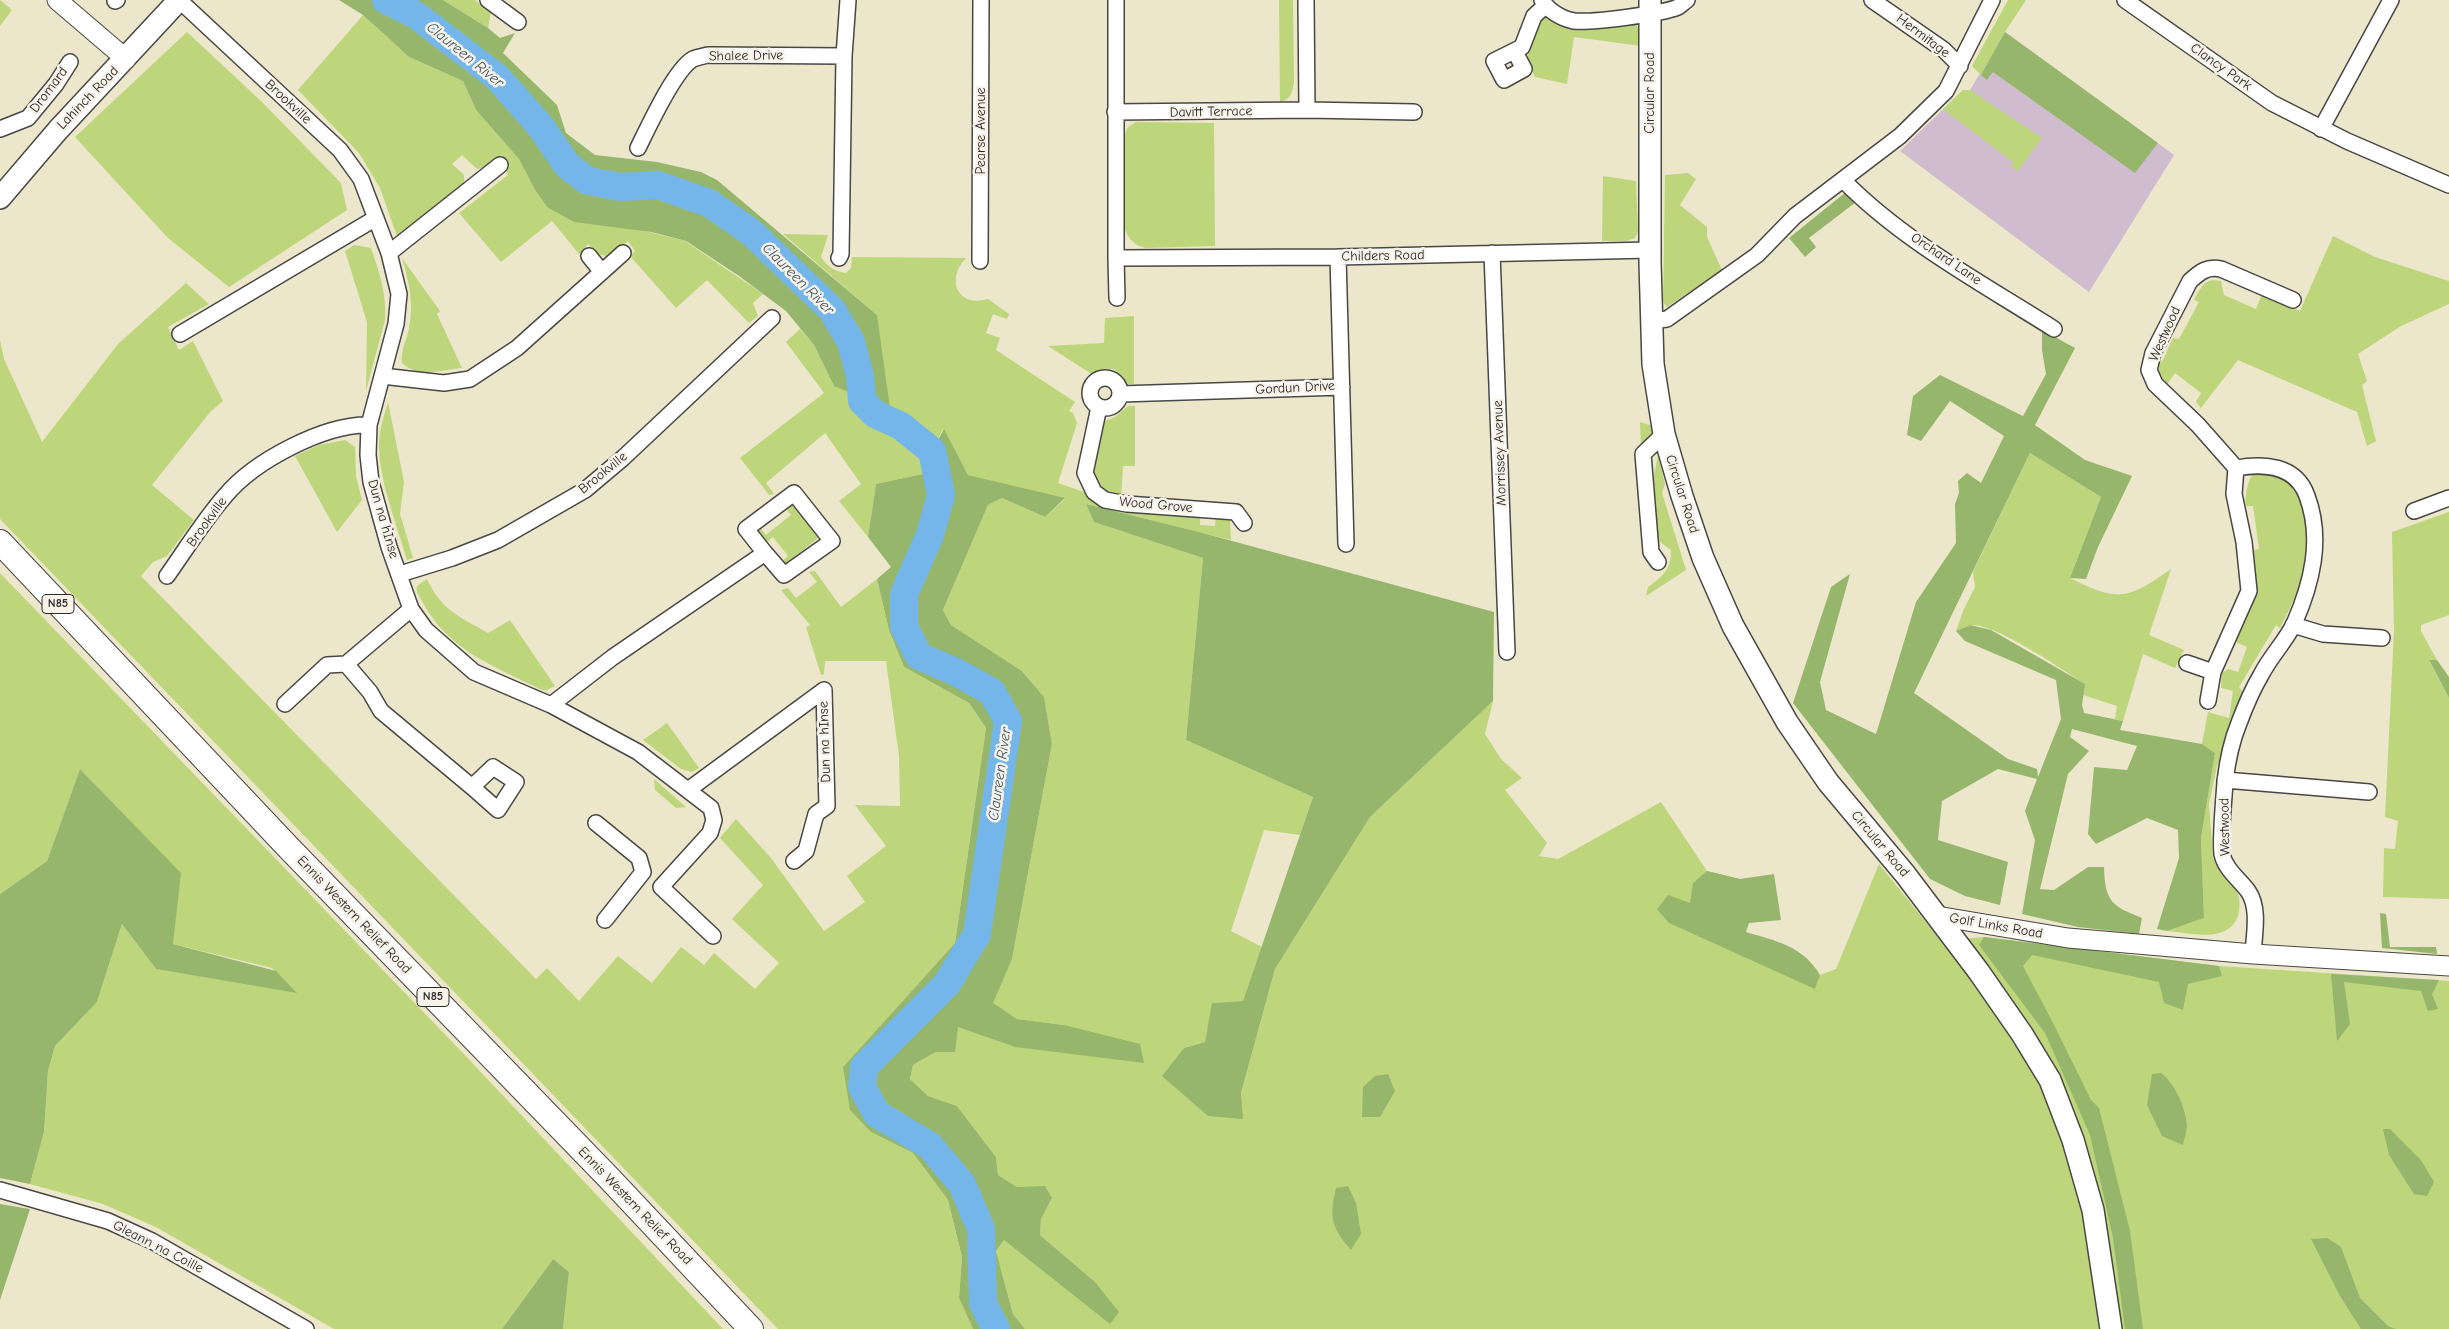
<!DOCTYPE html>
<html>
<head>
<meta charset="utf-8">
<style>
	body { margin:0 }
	canvas { display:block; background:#ece6cb }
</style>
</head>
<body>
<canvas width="2449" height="1329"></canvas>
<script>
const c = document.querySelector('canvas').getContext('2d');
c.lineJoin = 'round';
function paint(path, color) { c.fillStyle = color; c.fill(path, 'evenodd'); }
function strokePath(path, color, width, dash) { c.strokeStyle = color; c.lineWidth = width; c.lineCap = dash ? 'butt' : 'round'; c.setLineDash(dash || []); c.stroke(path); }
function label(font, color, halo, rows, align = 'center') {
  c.font = font + ' "Comic Neue",sans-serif'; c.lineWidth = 5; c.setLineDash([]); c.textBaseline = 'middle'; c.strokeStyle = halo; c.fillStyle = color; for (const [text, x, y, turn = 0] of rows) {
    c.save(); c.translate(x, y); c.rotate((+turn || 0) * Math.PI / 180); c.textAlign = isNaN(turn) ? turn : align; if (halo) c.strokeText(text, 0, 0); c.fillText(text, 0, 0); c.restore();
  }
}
paint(new Path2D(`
	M 2005,32 L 2174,155 L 2089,292 L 1900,151 L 1963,90 L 1970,90 Z`), '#cfbdcf');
paint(new Path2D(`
	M 0,0 L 12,10 L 0,26 Z
	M 443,0 L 475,0 L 491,12 L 488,28 Z
	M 1279,0 L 1293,0 L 1294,83 C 1292,93 1291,99 1280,102 Z
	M 2008,0 L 2026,0 L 2005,32 L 1981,75 L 1972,66 Z
	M 363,15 L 409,57 L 463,81 L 476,110 L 519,159 L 535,190 L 547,207 L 685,241 L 763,294 L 753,303 L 758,316 L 749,323 L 707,280 L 676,308 L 630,256 L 635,251 L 628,241 L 610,257 L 598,254 L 588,244 L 579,254 L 552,221 L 501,262 L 459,213 L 508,175 L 506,170 L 510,166 L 502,155 L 486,167 L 477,169 L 462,155 L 452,164 L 464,175 L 464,182 L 460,189 L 398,239 L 380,188 L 359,153 L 298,90 Z
	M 1545,17 L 1636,25 L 1640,30 L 1641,46 L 1574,37 L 1567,84 L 1535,77 L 1526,58 L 1541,19 Z
	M 187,32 L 262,102 L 341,183 L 347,210 L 229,287 L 168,238 L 75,137 Z
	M 1963,90 L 1970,90 L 2042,138 L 2018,171 L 2011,166 L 2013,162 L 1943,109 Z
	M 1136,122 L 1214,123 L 1215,246 L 1145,248 C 1135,245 1130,241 1125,230 L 1125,134 L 1128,127 Z
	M 1688,173 L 1696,179 L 1680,205 L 1707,227 L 1707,237 L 1722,270 L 1667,307 L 1663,302 L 1665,175 Z
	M 1603,176 L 1636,181 L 1638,232 L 1635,238 L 1626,241 L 1602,241 Z
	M 783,234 L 828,235 L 821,257 C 828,267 834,271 846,273 L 851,268 L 852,257 L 966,258 C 945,280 958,308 988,299 L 1009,314 L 1007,319 L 993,314 L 986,333 L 1000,338 L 996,350 L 1075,402 L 1069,411 L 1073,413 L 1077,423 L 1058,483 L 1084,492 L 1101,507 L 1200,514 L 1200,525 L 1215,526 L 1216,515 L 1224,516 L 1230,520 L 1231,540 L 1086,504 L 1094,522 L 1203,558 L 1186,740 L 1313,797 L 1300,835 L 1264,830 L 1231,931 L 1262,947 L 1243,1001 L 1213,1003 L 1205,1042 L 1184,1048 L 1242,1119 L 1241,1093 L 1275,969 L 1370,817 L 1493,701 L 1485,734 L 1501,759 L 1522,778 L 1505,790 L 1547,843 L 1539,856 L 1558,859 L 1661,802 L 1707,871 L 1740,879 L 1748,923 L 1746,932 L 1820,975 L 1836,969 L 1879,864 L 1941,941 L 1984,937 L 2219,966 L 2449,981 L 2449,1329 L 1025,1329 L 1013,1314 L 996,1251 L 1004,1240 L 1030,1260 L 1095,1282 L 1040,1235 L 1041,1219 L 1052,1198 L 1017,1187 L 998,1175 L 996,1157 L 957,1106 L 928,1096 L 910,1079 L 913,1065 L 936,1052 L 958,1026 L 1015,1047 L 1064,1025 L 1017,1019 L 992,1003 L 1012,959 L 1052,744 L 1044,697 L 1022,671 L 951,625 L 943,610 L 988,505 L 1002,498 L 1045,517 L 1065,499 L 968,475 L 943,429 L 932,451 L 927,473 L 876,484 L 868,537 L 839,501 L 861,484 L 825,433 L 766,483 L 774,494 L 769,495 L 740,458 L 824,393 L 786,342 L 800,329 L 814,345 L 834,386 L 877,315 Z
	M 2333,236 L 2375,257 L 2449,281 L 2449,304 L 2401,326 L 2358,354 L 2367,381 L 2362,385 L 2376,441 L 2367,446 L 2357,412 L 2238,360 L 2201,408 L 2196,402 L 2201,393 L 2175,373 L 2166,386 C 2159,379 2159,372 2159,364 L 2163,360 L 2173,338 L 2179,339 L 2199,302 L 2194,300 C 2202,286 2204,278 2221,281 L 2224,295 L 2256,309 L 2262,294 L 2300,311 Z
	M 354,245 L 371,248 C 379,271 387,295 385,320 L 366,391 L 367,322 L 345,251 Z
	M 402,258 L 440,311 L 437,314 L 462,368 C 443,370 417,378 402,363 C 400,352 407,339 409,328 C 414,303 409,282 402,258 Z
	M 186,283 L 209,304 L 168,327 L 179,350 L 193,341 L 223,401 L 211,411 L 152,485 L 194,520 L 167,556 L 153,562 L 141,576 L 536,979 L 547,968 L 579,1001 L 618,956 L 652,983 L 681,947 L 704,965 L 714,953 L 755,989 L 779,963 L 732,919 L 763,885 L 720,838 L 736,819 L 771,858 L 824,931 L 865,902 L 847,876 L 886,846 L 855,805 L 900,806 L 899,756 L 886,661 L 825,661 L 824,674 L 821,675 L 806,627 L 810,625 L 781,590 L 788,588 L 796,598 L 817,582 L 809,572 L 815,571 L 841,607 L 877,579 L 889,630 L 904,667 L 969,703 L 986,728 L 955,943 L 843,1067 L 871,1132 L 913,1153 L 948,1200 L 962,1257 L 959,1298 L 973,1329 L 778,1329 L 0,519 L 0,340 L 4,359 L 42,442 L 118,344 Z
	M 1134,316 L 1134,384 L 1128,384 L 1114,369 L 1101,369 L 1093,375 L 1048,346 L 1104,343 L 1105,318 Z
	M 388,402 L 404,482 L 400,514 L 413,558 L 407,560 C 397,524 374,470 380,432 C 382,422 385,412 388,402 Z
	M 1128,406 L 1135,406 L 1135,466 L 1123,466 L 1121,499 C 1078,487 1096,453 1105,421 L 1115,417 Z
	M 1640,422 L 1652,426 L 1653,431 L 1641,448 Z
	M 345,440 L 355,447 L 356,476 L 362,500 L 337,532 L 295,456 L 319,445 Z
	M 2030,453 L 2101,497 L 2070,578 C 2118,602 2127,600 2171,569 L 2149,635 L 2184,650 L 2175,668 L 2143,654 L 2123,721 L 2115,719 L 2117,706 L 2083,695 L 2085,684 C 2061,669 1997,624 1971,625 C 1966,626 1960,630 1956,631 L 1963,611 L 1975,587 L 1973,572 Z
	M 1658,455 L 1665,484 L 1662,493 L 1686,570 L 1646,596 L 1648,587 C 1663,576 1671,570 1671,550 L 1656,539 L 1654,476 Z
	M 2253,474 C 2292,474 2303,493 2306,529 C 2306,536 2308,545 2307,552 C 2304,579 2292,605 2280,628 L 2276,625 L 2239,687 L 2243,692 L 2217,766 L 2209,804 L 2213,858 C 2219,871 2229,878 2236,889 C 2240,898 2240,903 2239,911 C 2233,945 2191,933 2167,931 L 2204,918 L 2201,838 L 2215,753 L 2202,744 L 2208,712 L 2229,718 L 2233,691 L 2221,688 L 2222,673 L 2228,669 L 2238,672 L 2247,647 L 2236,642 C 2254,603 2258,594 2254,550 L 2259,549 L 2253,506 L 2246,506 C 2245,496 2247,482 2253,474 Z
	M 791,502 L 817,533 L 818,538 L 784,565 L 780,563 L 788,556 L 773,537 L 764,545 L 756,532 L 759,526 L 766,535 L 791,515 L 784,506 Z
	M 2449,512 L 2449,615 L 2421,625 L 2421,631 L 2437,660 L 2429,661 L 2449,698 L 2449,899 L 2383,897 L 2384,848 L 2395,849 L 2398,821 L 2385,817 L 2394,630 L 2392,532 Z
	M 0,573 L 460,1050 L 723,1329 L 563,1329 L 569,1272 L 553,1259 L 502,1329 L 334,1329 L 156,1227 L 103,1204 L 30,1184 L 44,1132 L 48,1071 L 55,1046 L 97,1002 L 122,924 L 156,969 L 296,992 L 272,968 L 173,944 L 180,873 L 80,769 L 47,861 L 0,894 Z
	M 427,579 C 442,611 459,616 488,633 L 510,620 L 555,686 L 547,690 L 542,690 C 496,667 449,651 423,603 C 420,597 415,592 417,586 Z
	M 667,723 L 699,768 L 692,772 L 681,769 L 643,740 Z
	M 654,779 L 686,807 L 676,808 L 655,790 Z`), '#bdd67b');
paint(new Path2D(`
	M 339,0 L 443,0 L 488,28 L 500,38 L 515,33 L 503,53 L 557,105 L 566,133 L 595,155 L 657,162 L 701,172 L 717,180 L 877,315 L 890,408 L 834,386 L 814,345 L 786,311 L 739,276 L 686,241 L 651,232 L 574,222 L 547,207 L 535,190 L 519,159 L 476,110 L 463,81 L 409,57 L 363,15 Z
	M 2005,32 L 2158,143 L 2135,173 L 1993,72 L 1987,80 L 1981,75 Z
	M 1846,192 L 1856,202 L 1809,238 L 1816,247 L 1805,257 L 1789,238 Z
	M 2042,330 L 2075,348 L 2035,425 L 2085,460 L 2132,476 L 2098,547 L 2086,579 L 2070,578 L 2101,497 L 2030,453 L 1914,693 L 2008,759 L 2037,769 L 2038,777 L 2061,719 L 2056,680 L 1965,641 L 1956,631 L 1970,625 L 1991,630 L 2085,684 L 2082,705 L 2084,713 L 2123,721 L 2120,730 L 2202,744 L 2215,753 L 2201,838 L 2204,918 L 2167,931 L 2157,929 L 2179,858 L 2178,830 L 2147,818 L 2096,844 L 2088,834 L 2094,767 L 2127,770 L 2137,746 L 2072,729 L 2070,737 L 2089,751 L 2068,774 L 2040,889 L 2054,890 L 2088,867 L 2104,867 C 2105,902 2112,906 2142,918 L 2139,934 L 2078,927 L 2022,914 L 2035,840 L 2025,811 L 2037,779 L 1998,769 L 1942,801 L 1938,840 L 2008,862 L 2000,905 L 1965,896 L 1930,879 L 1793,703 L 1831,587 L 1850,574 L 1820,682 L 1826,710 L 1876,734 L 1916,602 L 1956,543 L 1955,504 L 1959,493 L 1958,481 L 1967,473 L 1981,483 L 2004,436 L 1950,401 L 1921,441 L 1907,435 L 1913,396 L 1940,375 L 2023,416 L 2046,374 L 2042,350 Z
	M 944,429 L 968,475 L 1065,498 L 1045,517 L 1002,498 L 988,505 L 943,610 L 951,625 L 1022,671 L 1044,697 L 1052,744 L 1012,959 L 993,1003 L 1017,1019 L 1064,1025 L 1140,1044 L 1144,1063 L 1015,1047 L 958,1027 L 955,1052 L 936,1052 L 913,1065 L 910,1079 L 928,1096 L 957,1106 L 996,1157 L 998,1175 L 1017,1187 L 1045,1186 L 1052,1198 L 1041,1219 L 1040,1235 L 1095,1282 L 1119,1312 L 1110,1324 L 1004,1240 L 996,1251 L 1013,1314 L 1025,1329 L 973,1329 L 959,1298 L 962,1257 L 948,1200 L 913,1153 L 871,1132 L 850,1110 L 843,1067 L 955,943 L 986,728 L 969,703 L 904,667 L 889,630 L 877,579 L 891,567 L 868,537 L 876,484 L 927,473 L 932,451 Z
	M 1086,504 L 1199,532 L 1494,612 L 1493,701 L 1370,817 L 1275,969 L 1241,1093 L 1243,1119 L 1208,1116 L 1162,1076 L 1184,1048 L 1205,1042 L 1212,1003 L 1243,1001 L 1313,797 L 1186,740 L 1203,558 L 1094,522 Z
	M 2429,660 L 2437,660 L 2449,677 L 2449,698 Z
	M 80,769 L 181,873 L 173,944 L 276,971 L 297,993 L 156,969 L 122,924 L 97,1002 L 55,1046 L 48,1071 L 44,1132 L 30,1184 L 0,1178 L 0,894 L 47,861 Z
	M 1707,871 L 1740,879 L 1774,874 L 1781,920 L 1749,923 L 1746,932 C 1776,941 1803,946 1820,975 L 1815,989 L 1669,923 L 1657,909 L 1668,895 L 1690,903 L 1693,883 Z
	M 2380,913 L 2386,914 L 2390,947 L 2436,947 L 2437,954 L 2382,948 Z
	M 1984,937 L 2219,966 L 2222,976 L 2188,984 L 2183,1010 L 2164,1003 L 2159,982 L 2032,955 L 2023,966 L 2053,1023 L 2091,1100 L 2099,1108 L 2130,1231 L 2143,1329 L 2125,1329 L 2113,1238 L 2090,1135 L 2045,1033 L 1979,945 Z
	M 2331,974 L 2439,980 L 2432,994 L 2438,1009 L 2428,1011 L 2421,991 L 2344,982 L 2350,1024 L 2337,1041 Z
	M 2161,1073 C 2175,1084 2185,1106 2187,1125 C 2187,1131 2184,1139 2183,1145 L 2162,1136 L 2147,1105 L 2152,1074 Z
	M 1388,1074 L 1395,1091 L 1380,1117 L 1362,1117 L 1363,1087 L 1375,1076 Z
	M 2383,1129 L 2390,1129 L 2421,1160 L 2434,1182 L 2427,1196 L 2414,1194 L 2389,1155 Z
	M 1348,1186 L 1356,1203 L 1361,1234 L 1351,1250 C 1331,1227 1329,1217 1336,1188 Z
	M 0,1204 L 30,1209 L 0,1300 Z
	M 2327,1238 L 2341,1247 L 2360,1298 L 2388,1326 L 2396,1329 L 2361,1329 L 2340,1296 L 2311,1239 Z
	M 553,1259 L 569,1272 L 563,1329 L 502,1329 Z`), '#96b76b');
strokePath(new Path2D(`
	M 386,0 L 416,15 L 497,77 L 541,127 L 567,165 L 588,181 L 621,187 L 658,185 L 709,203 L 751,232 L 832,310 L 851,342 L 860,376 L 862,401 L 875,414 L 901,426 L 932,451 L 941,495 L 930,535 L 904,594 L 904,627 L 919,656 L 956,672 L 992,692 L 1008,721 L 977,934 L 947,984 L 864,1067 L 862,1087 L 877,1114 L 929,1145 L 962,1184 L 981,1229 L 983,1303 L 996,1329`), '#75b6ea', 28);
const minor = new Path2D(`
	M 179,0 L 340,150 L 361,179 L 389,253 L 399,294 L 396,324 L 369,425 L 368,455 L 371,482 L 389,547 L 411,609 L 426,630 L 474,672 L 551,705 L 638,752 L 711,808 L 714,820 L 710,833 L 661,887 L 713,936
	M 488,0 L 518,22
	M 1116,0 L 1116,258 L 1338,257 L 1650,250
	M 1306,0 L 1307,110
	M 1542,0 C 1547,10 1562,19 1574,21 C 1591,23 1662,14 1678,7 C 1681,5 1684,2 1687,0
	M 1872,0 L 1944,50 L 1960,66
	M 2125,0 L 2272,103 L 2347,141 L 2449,185
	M 115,1 L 117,0
	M 1515,52 L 1524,69 L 1504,80 L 1494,61 L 1522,47 L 1534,16 L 1545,6
	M 1115,112 L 1307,110 L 1414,112
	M 0,129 L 28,118 L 56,84 L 70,62
	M 2321,129 L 2391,0
	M 638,148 C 648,128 674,70 693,59 C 698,57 704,56 708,55 L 844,56
	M 1843,180 C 1903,241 1983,284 2054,329
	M 389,253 L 500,165
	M 1492,253 L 1507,652
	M 589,256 L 602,272
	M 1338,257 L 1346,544
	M 839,258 L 841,254 L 844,56 L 848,0
	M 1116,258 L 1117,298
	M 980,261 L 981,0
	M 1651,321 L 1667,319 L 1757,255 L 1795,216 L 1900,136 L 1946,91 L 1992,0
	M 180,334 L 376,218
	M 382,376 L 444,383 L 470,379 L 517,348 L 623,253
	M1090 393a15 15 0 1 1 30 0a15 15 0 1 1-30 0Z
	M 1120,394 L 1342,387
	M 1099,407 L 1085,473 L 1094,492 L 1105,500 L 1127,504 L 1236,512 L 1244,523
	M 2414,511 L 2449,498
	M 1658,562 L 1651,552 L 1643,454 L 1664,434
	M 400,574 L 452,558 L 498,540 L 585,490 L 623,458 L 772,318
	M 167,576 C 186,549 204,520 225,496 C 254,461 324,424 369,425
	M 411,609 L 346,664 L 370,692 L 381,711 L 472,787 L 493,767 L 516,782 L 498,810 L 472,787
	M 2293,625 L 2323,634 L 2382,638
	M 2187,663 L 2213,672
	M 2208,701 L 2213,672 L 2249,591 L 2244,542 L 2234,494 L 2236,468
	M 285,704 L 327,665 L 346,664
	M 551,705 L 613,657 L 765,553 L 784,575 L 832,541 L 794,493 L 746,529 L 765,553
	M 2225,780 L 2369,792
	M 688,790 L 824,690 L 827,806 L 816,814 L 806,851 L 794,861
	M 596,823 L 639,858 L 643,872 L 605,920
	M 2253,954 C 2254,935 2260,908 2248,891 C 2239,879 2225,869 2222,854 C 2220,838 2224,799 2225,782 C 2227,764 2232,740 2239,723 C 2245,707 2252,690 2261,675 C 2270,657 2285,642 2294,624 C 2312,583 2323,539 2307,496 C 2296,465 2264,463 2236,468 L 2198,425 L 2155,384 L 2149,370 L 2153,353 L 2190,281 C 2200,272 2207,266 2221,269 L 2293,300
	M 0,1190 L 108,1221 L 152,1241 L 306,1329`);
const tertiary = new Path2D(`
	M 57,0 L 126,59
	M 1937,916 L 2068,938 L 2253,954 L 2449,966`);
const secondary = new Path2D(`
	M 1650,0 L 1650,263 L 1653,364 L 1664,434 L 1682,496 L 1703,558 L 1733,626 L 1787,722 L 1828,782 L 1905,874 L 1979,972 L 2022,1034 L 2050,1080 L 2073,1140 L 2093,1210 L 2111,1329
	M 0,198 L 58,130 L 179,0`);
const primary = new Path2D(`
	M 0,542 L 287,846 L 609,1178 L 751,1329`);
strokePath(minor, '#484743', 18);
strokePath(tertiary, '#484743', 21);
strokePath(secondary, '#484743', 24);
strokePath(primary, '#484743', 26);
strokePath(minor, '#fff', 15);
strokePath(tertiary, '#fff', 19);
strokePath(secondary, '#fff', 21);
strokePath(primary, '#fff', 24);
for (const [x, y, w] of [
	[58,604,32],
	[433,997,32]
]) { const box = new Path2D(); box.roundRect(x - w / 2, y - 9.5, w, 19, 4); c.fillStyle = '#f7f3e8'; c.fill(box); strokePath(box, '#2b2b2b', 1); }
label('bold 12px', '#2b2b2b', null, [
	["N85",58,604],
	["N85",433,997]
]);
label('14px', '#2b2b2b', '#f7f3e8', [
	["Hermitage",1923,36,37],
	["Shalee Drive",746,56,-1],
	["Clancy Park",2221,67,35],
	["Dromard",49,90,-53],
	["Circular Road",1650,93,-90],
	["Lahinch Road",88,98,-46],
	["Brookville",288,102,43],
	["Davitt Terrace",1211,112,-1],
	["Pearse Avenue",981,131,-90],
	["Childers Road",1383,256,-1],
	["Orchard Lane",1946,259,34],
	["Westwood",2165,334,-66],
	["Gordun Drive",1295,388,-3],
	["Morrissey Avenue",1500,453,-92],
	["Brookville",603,473,-39],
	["Circular Road",1682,494,72],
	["Wood Grove",1156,505,5],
	["Dun na hInse",383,519,74],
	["Brookville",207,522,-54],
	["Dun na hInse",825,742,-92],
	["Westwood",2225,827,-91],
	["Circular Road",1880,844,50],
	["Ennis Western Relief Road",354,915,46],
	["Golf Links Road",1996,926,10],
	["Ennis Western Relief Road",635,1206,46],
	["Gleann na Coille",158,1247,27]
]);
label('italic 15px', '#415564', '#f7f3e8', [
	["Claureen River",465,55,39],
	["Claureen River",798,279,45],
	["Claureen River",1000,774,-82]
]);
</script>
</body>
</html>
